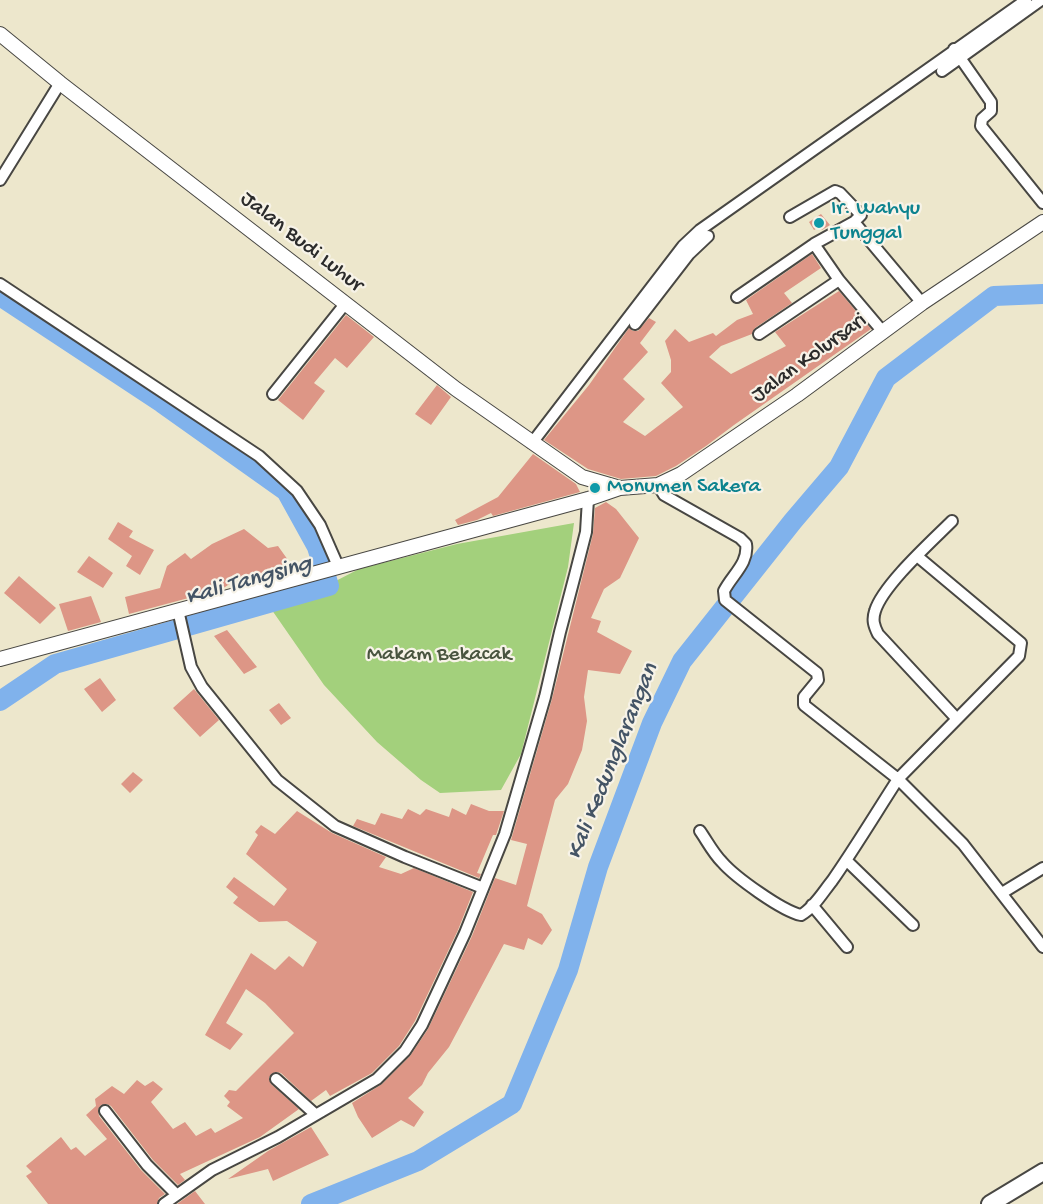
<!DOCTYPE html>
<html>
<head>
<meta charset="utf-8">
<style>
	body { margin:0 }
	canvas { display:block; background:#ede7cc }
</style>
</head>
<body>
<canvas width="1043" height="1204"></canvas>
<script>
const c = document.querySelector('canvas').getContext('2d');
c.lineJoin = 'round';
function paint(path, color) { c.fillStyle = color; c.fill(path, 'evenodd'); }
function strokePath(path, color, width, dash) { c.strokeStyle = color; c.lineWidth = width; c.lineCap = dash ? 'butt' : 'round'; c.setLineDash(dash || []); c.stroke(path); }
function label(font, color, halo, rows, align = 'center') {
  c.font = font + ' "Gochi Hand",sans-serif'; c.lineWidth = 4.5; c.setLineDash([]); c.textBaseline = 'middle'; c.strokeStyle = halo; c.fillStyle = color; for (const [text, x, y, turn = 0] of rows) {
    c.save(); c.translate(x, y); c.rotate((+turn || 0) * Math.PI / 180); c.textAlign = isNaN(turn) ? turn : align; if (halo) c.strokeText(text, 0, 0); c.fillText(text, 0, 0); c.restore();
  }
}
paint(new Path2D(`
	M 574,523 L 568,567 L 521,754 L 501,790 L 440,793 L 421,780 L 377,742 L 324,685 L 267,603 L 326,586 L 359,569 L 457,544 Z`), '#a3d07c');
strokePath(new Path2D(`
	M 0,296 L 162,403 L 286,491 L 317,547 L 329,586 L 55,664 L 0,701
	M 311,1204 L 418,1161 L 512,1104 L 568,970 L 598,867 L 652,723 L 682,661 L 793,521 L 839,467 L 886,378 L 994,296 L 1043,294`), '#80b2ec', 20);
paint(new Path2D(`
	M 821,214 L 830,225 L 822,230 L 819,227 L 814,230 L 809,222 Z
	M 812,254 L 821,268 L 784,293 L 792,303 L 755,328 L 752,334 L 721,346 L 709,357 L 731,374 L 786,346 L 775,332 L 839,291 L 871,329 L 734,425 L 706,446 L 676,466 L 656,476 L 621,479 L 588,469 L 544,440 L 589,385 L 629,328 L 633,331 L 638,331 L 649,318 L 656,322 L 640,343 L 648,352 L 623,379 L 645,399 L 623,422 L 645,436 L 683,407 L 661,383 L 671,372 L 671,360 L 665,341 L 675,329 L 689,342 L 713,333 L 716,336 L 737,320 L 753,314 L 746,300 Z
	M 346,315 L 374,337 L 347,368 L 335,358 L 314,383 L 325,391 L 303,420 L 278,400 Z
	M 437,385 L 451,397 L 431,425 L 415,414 Z
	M 533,454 L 576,484 L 580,492 L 493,516 L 491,513 L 477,520 L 458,525 L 455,520 L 498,497 Z
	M 606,502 L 616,509 L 639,538 L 620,578 L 604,589 L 591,618 L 601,621 L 597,632 L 632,651 L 620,674 L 588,670 L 584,697 L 587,721 L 582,750 L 568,784 L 555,800 L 527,906 L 542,914 L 552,930 L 542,945 L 528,938 L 524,950 L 504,944 L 449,1047 L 428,1073 L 422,1085 L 408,1098 L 424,1112 L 414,1127 L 401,1120 L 372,1138 L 358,1117 L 352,1103 L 382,1084 L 410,1056 L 428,1029 L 472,936 L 495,878 L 516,885 L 527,844 L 511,840 L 552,699 L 593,534 L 595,508 Z
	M 118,522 L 133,531 L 129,537 L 154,550 L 140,575 L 126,566 L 132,556 L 108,539 Z
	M 244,529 L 268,548 L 278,546 L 288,560 L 269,575 L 255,580 L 249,582 L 240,577 L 222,589 L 129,614 L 125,597 L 160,588 L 167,566 L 185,553 L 191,559 L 212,544 Z
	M 89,556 L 113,573 L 103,588 L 77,572 Z
	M 19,576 L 56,608 L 40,624 L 4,593 Z
	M 91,596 L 101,622 L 68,631 L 59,604 Z
	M 227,630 L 257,667 L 244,674 L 214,636 Z
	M 100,678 L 116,700 L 102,712 L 84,689 Z
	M 194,689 L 219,720 L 200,737 L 173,708 Z
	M 279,703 L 291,718 L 281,725 L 269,710 Z
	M 133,772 L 143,780 L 130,793 L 121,784 Z
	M 471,804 L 489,811 L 504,811 L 496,835 L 493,835 L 477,873 L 481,874 L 479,878 L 353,826 L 357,819 L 375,825 L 381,813 L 402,819 L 408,809 L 420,815 L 426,809 L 449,817 L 452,808 L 466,815 Z
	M 297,811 L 332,833 L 386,857 L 379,867 L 401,874 L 414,868 L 473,892 L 458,930 L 415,1021 L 399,1046 L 372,1073 L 330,1096 L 326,1090 L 311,1101 L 281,1073 L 277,1072 L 271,1074 L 269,1078 L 271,1084 L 299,1109 L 260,1137 L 180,1174 L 185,1180 L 178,1185 L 153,1160 L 111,1106 L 107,1104 L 101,1105 L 98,1109 L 99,1116 L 141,1170 L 165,1194 L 159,1198 L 157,1204 L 48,1204 L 26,1176 L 32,1172 L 26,1166 L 61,1137 L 71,1150 L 76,1147 L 85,1156 L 107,1139 L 86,1115 L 96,1106 L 95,1099 L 112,1086 L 124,1094 L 137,1080 L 145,1086 L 153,1081 L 163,1089 L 151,1102 L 173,1129 L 185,1122 L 196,1136 L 211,1128 L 215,1133 L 243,1118 L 227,1106 L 230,1102 L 224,1096 L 229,1090 L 236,1091 L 294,1033 L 265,1003 L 246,989 L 226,1023 L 243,1034 L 230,1050 L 205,1035 L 251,953 L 275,970 L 289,956 L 303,967 L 317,942 L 287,921 L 259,922 L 233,903 L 238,897 L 226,887 L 234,877 L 274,906 L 287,889 L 246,854 L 258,835 L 255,832 L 261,825 L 275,834 Z
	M 311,1127 L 329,1155 L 273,1181 L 268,1169 L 228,1179 L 268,1151 Z
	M 195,1191 L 205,1204 L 177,1204 Z`), '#dd9686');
const minor = new Path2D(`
	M 954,49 L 991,102 L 991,111 L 982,119 L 981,126 L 1043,203
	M 942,71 L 1041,0
	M 0,180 L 60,83
	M 790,217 L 835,191 L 840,193 L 861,215 L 854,222
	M 814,244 L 839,280 L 883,332
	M 0,284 L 259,456 L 297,491 L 320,525 L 338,566
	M 737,297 L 814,244 L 854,222 L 922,303
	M 635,324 L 689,254 L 708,236
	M 759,334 L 839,280
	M 273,394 L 345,304
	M 532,443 L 683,246 L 700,230 L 1026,0
	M 658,485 L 664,495 L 740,538 L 746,544 C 749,563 732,575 724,591 L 725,600 L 817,673 L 818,680 L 804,697 L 804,705 L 898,779 C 876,813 855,848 832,881 C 823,892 814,908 801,915 C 782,911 735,877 722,862 C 713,853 707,841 700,831
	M 952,521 C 931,542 883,585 875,611 C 872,620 874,626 878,634 L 957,719 L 898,779 L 963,844 L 1043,947
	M 917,556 L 1021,643 L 1019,656 L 957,719
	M 178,610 L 191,667 L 202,687 L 277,780 L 335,826 L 405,857 L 483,888
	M 846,860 L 913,925
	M 1002,893 L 1043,868
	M 812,905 L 847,947
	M 276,1079 L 315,1114
	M 105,1111 L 147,1165 L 176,1194
	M 164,1204 L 212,1170 L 278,1137 L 377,1079 L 405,1051 L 422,1025 L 465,933 L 505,834 L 545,697 L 560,632 L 575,575 L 586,532 L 588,499`);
const tertiary = new Path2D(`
	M 0,34 L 60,83 L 456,389 L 582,477 L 620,488
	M 0,659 L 588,499 L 620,488 L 658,485 L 681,474 L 797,395 L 922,303 L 1043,222`);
const primary = new Path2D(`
	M 990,1204 L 1043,1172`);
strokePath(minor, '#484743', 14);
strokePath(tertiary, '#484743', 16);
strokePath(primary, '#484743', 20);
strokePath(minor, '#fff', 10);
strokePath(tertiary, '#fff', 14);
strokePath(primary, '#fff', 16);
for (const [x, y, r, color] of [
	[819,223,6,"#0f9aa8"],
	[595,488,6,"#0f9aa8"]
]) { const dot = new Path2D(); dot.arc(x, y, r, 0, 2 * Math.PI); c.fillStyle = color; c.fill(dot); strokePath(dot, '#f7f3e8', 2); }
label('22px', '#0d838f', '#f7f3e8', [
	["Ir. Wahyu",831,210],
	["Tunggal",831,235],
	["Monumen Sakera",607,488]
], 'left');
label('22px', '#2b2b2b', '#f7f3e8', [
	["Jalan Budi Luhur",301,243,38],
	["Jalan Kolursari",810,359,-36]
]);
label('22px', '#49543f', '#f7f3e8', [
	["Makam Bekacak",439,656]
]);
label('italic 24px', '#445465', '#f7f3e8', [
	["Kali Tangsing",249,582,-16],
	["Kali Kedunglarangan",614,762,-68]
]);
</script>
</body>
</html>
